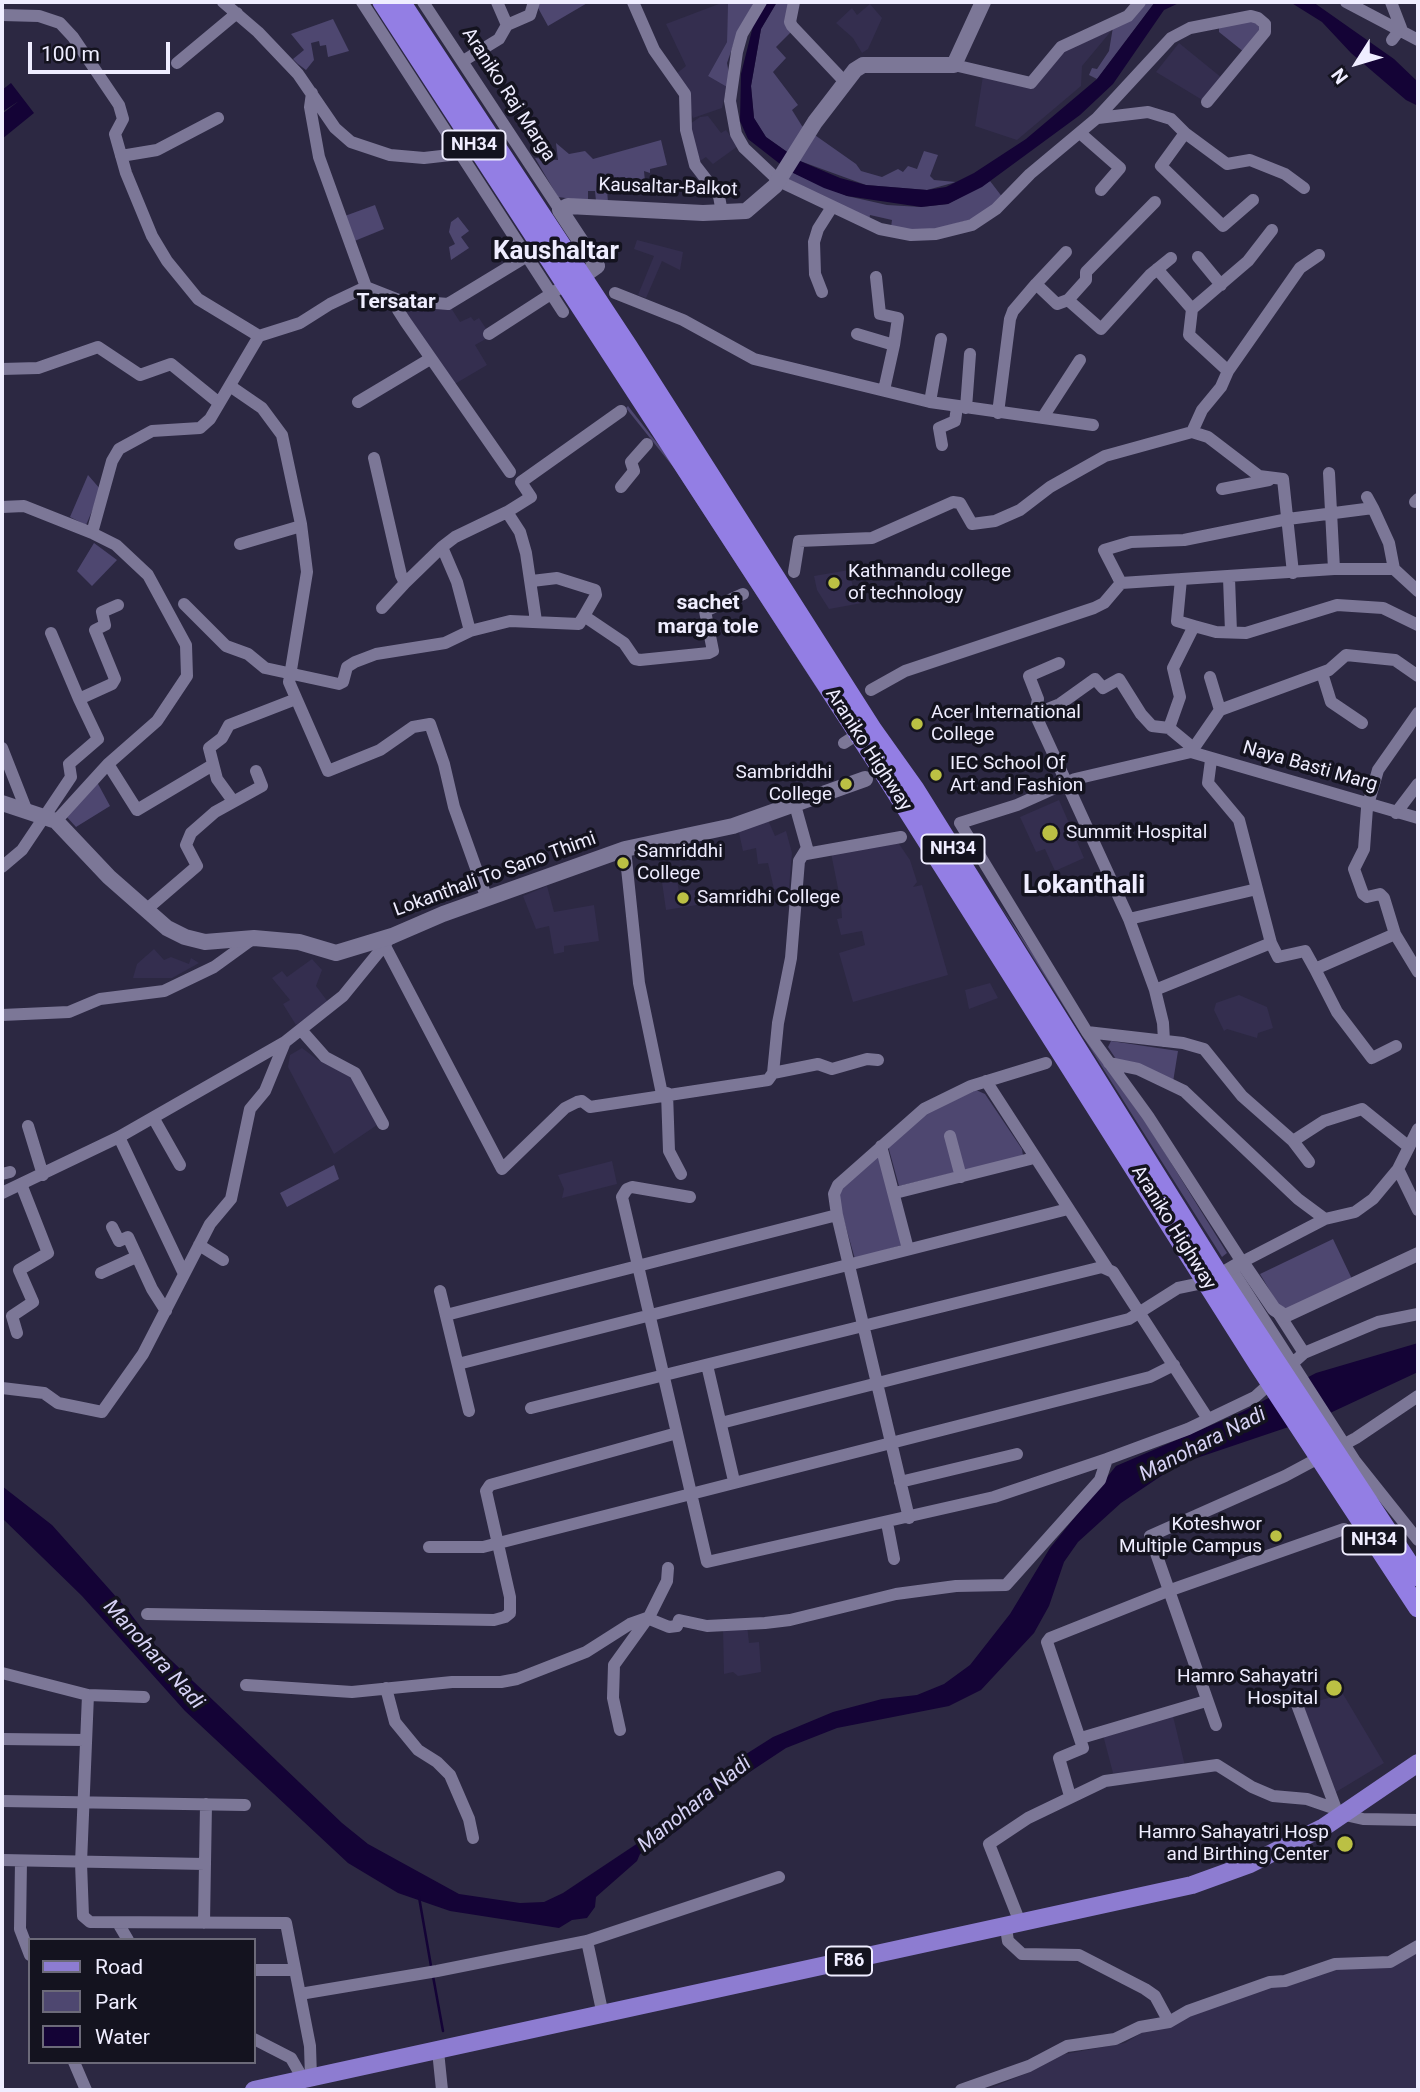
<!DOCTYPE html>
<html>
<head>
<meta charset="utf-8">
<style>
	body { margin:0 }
	#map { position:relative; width:1420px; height:2092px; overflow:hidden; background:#2c2842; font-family:Roboto,sans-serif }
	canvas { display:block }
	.frame { position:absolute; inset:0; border:4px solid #efedff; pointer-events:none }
	.legend { position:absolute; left:28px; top:1938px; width:228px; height:126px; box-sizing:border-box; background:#14131f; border:2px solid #6c6a79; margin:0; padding:9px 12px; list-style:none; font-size:21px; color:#efedff }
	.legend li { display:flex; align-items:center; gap:14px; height:35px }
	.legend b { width:35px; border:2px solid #6c6a79 }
	.north { position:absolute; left:1322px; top:28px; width:70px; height:70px; -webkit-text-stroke:5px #14131f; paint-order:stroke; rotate:233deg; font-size:19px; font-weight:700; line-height:28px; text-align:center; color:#efedff }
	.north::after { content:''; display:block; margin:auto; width:24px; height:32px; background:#efedff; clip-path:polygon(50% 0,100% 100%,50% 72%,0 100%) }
	.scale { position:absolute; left:28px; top:42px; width:142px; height:32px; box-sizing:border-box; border:4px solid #efedff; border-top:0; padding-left:9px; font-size:21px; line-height:24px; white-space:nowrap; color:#efedff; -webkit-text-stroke:5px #14131f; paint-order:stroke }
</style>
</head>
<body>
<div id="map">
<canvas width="1420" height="2092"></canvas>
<div class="frame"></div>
<ul class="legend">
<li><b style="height:9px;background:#8d7cd1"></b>Road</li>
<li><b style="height:19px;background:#4e4770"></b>Park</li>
<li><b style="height:19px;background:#140336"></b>Water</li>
</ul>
<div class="north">N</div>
<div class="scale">100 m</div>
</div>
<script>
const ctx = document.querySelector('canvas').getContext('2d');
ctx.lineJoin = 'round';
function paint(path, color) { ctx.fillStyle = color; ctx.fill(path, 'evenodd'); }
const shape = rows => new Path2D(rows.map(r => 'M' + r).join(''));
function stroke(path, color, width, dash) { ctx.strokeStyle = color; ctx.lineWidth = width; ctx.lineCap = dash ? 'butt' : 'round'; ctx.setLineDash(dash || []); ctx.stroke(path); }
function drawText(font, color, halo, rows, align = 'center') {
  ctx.font = font + ' Roboto,sans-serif'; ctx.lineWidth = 7; ctx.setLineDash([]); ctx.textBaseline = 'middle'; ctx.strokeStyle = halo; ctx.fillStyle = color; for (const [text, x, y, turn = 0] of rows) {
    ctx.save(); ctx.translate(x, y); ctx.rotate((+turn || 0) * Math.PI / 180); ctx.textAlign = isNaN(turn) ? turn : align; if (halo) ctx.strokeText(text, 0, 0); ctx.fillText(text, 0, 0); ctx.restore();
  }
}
paint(shape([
	[724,2,728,2,727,42,708,76,727,87,722,108,693,118,676,74,686,66,666,24],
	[870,4,882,18,868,49,862,53,853,38,836,23,852,8,857,15],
	[1112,30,1082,66,1081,86,1017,140,975,126,983,76,1024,86,1059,53],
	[1179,43,1222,78,1204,101,1156,72],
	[708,116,721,133,726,130,738,146,713,164,706,157,700,161,687,126,700,117],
	[637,240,683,252,680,270,662,261,646,298,638,295,654,256,634,249],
	[406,306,451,308,460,322,471,317,474,321,479,318,491,336,475,345,487,365,453,385,407,313],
	[849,570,854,592,865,594,862,603,829,609,817,590,814,576],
	[1059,800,1084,858,1055,871,1045,849,1036,852,1020,817],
	[768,820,775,836,786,831,792,853,789,888,774,889,768,863,758,864,756,848,743,851,738,828],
	[897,841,910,860,917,882,913,887,922,885,948,975,853,1002,839,953,865,945,862,931,841,935,837,919,842,918,841,903,831,853],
	[677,880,679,892,701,889,703,904,666,910,662,882],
	[547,886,554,912,594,905,599,941,564,946,564,952,554,954,549,926,536,929,523,896],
	[154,949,164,960,171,957,189,964,191,958,199,963,172,978,133,978,137,964],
	[312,959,322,970,316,986,328,1002,296,1025,283,1004,290,1000,272,978,282,971,287,977],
	[990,983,998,998,969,1009,965,990],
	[1239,995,1267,1007,1273,1028,1258,1033,1257,1038,1227,1029,1224,1031,1214,1010,1216,1003],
	[302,1048,318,1060,348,1070,380,1123,334,1154,288,1067,290,1055],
	[612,1161,617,1184,562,1198,564,1189,558,1175],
	[747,1625,749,1643,759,1642,761,1672,738,1676,733,1672,724,1674,723,1628],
	[1343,1694,1384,1763,1336,1792,1303,1705],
	[1172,1712,1185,1766,1153,1772,1113,1773,1102,1731],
	[1418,1951,1418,2090,986,2090,1030,2072,1060,2055,1125,2043,1148,2029,1269,1985]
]), '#342e4f');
paint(shape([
	[539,2,589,2,548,26,537,6],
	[728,2,754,2,737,34,727,63,730,79,727,87,708,76,727,42],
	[777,2,791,2,792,31,776,47,786,58,773,72,798,105,792,110,802,126,856,164,861,171,882,177,898,169,903,172,908,166,917,169,924,151,938,155,930,176,934,180,956,182,927,190,866,185,800,161,766,137,754,118,751,86,761,29],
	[1144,2,1155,2,1097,79,1089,75,1092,68,1097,69,1109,51,1113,27],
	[333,19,349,51,328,57,326,45,320,46,319,41,311,43,314,60,306,70,298,64,293,59,304,50,291,34],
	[1253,20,1261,29,1244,52,1219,32,1219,27],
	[661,140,667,165,650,169,650,173,644,171,645,182,625,187,625,177,617,177,615,189,607,190,608,202,596,201,595,191,588,191,588,201,558,197,535,158,558,160,556,143,569,154,585,151,593,159],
	[789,171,847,196,887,205,921,207,948,204,990,181,1003,198,976,218,928,231,891,227,892,220,870,215,869,221,785,177],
	[375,205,384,229,352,242,342,217],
	[458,217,469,231,461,237,469,248,451,260,449,247,455,244,449,232,451,222],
	[628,406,675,466,846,733,674,468,626,408],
	[88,475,101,490,86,525,70,517],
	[94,543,117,560,92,586,77,571],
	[97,782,110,806,76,827,65,815],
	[998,902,1142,1116,1227,1253,1222,1257],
	[1111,1041,1178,1051,1173,1082,1116,1059,1108,1047],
	[976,1090,985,1094,1022,1149,1023,1156,899,1186,888,1146,920,1116],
	[876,1158,881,1158,902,1245,855,1259,837,1196,840,1188],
	[334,1165,339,1179,287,1207,280,1193],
	[1333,1239,1352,1279,1289,1309,1279,1306,1260,1274]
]), '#4e4770');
paint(shape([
	[767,2,777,2,761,29,751,86,754,118,766,137,800,161,840,178,866,185,927,190,946,187,974,173,1026,139,1097,79,1155,2,1181,2,1164,10,1113,84,1080,115,982,187,948,204,921,207,847,196,824,188,789,171,748,139,740,121,741,74,753,26],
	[1290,2,1313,2,1394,59,1418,82,1418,106,1406,100,1351,53,1322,22],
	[11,83,34,113,2,139,2,114,19,101,2,112,2,90],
	[1418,1343,1418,1372,1330,1413,1179,1464,1121,1503,1078,1542,1064,1562,1049,1606,1034,1633,981,1690,949,1706,837,1728,786,1748,724,1789,678,1830,640,1854,637,1861,596,1897,595,1907,587,1918,572,1920,559,1928,450,1911,398,1893,348,1863,185,1711,82,1596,2,1518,2,1486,52,1525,127,1609,152,1642,342,1823,368,1844,459,1894,520,1903,544,1902,563,1893,635,1845,743,1756,773,1737,833,1712,882,1699,917,1695,944,1684,970,1665,1010,1614,1050,1548,1116,1466,1242,1412,1316,1373]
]), '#140336');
stroke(shape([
	[419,1897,431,1966],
	[433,1976,443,2031]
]), '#140336', 2.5);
stroke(shape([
	[223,2,258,32,298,74,335,128,351,142,390,155,424,158,459,154],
	[362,2,563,312],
	[423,2,560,210],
	[497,2,507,25],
	[633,2,654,50,685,94,686,130,695,165,719,196,722,213],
	[761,2,742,34,737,52,730,101,736,134,744,148,779,181,880,229,911,235,936,234,972,225,996,209,1030,174,1097,118,1171,38,1190,28,1251,16,1258,18,1265,24,1265,32,1207,102],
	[794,2,790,22,792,26,844,81],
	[1346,2,1418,40],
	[1391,2,1401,28],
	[2,15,39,16,60,23,73,37,119,105,123,119,115,134,126,173,152,236,167,261,198,299,259,336],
	[1392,40,1401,28],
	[463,61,499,39,507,25,530,15,534,2],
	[177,63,237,13],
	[954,65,1031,83,1061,47,1128,16,1140,2],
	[312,93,310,107,319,157,366,287],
	[1098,118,1148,112,1171,119,1185,133,1161,166,1223,226,1253,200],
	[1080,133,1120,168,1101,190],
	[1185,133,1227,164,1250,160,1285,174,1304,188],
	[121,156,157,150,218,118],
	[1198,257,1221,285],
	[1157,269,1192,309],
	[876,277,880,314,898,318,894,345],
	[1036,284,1066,252],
	[366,287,399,300,448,304,527,256],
	[822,292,815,274,814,242,818,229,832,207],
	[615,293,683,320,754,359,930,402,1093,425],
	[399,300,398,310,405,321,510,472],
	[1068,300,1086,280,1086,272,1155,202],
	[489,334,557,290],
	[857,334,894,345,884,390],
	[2,369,38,368,98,347,140,375,171,364,219,403],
	[1228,371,1300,268,1319,255],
	[230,386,262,408,282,435,301,524,307,572,289,682,328,771,380,750,413,727,430,724,444,764,454,807,487,899],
	[358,402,430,359],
	[930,402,941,339],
	[966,408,970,354],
	[621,411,521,482,531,497,507,512,455,537,442,547,457,582,470,631,510,621,579,624,584,616,624,643,635,659,640,660,709,653,713,651,705,611,743,594],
	[998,413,1010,319,1013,311,1036,284,1057,304,1068,300,1101,329,1150,275,1171,258],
	[1043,417,1080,360],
	[1192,432,1202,410,1221,387,1228,371,1189,335,1192,309,1248,261,1272,230],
	[942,445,939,428,955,421,957,407],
	[374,458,401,575,405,583,442,547],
	[1329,473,1334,569],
	[621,487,634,471,631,462,647,444],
	[1222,489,1269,480],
	[1415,502,1418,499],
	[2,507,24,506,92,533,112,461,119,449,152,431,200,428,210,419,259,336,300,323,330,304,366,287],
	[1373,508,1389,543,1394,569],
	[507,512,520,532,526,553,536,621],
	[240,544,301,526],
	[794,572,799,541,872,538,953,502,960,503,972,524,995,521,1020,510,1050,487,1105,456,1192,432,1208,437,1259,476,1283,479,1293,573],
	[1229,578,1231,632],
	[1181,579,1177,621,1194,626],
	[532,581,557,578,595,590,596,595,584,616],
	[1121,583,1104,550,1131,542,1184,540,1288,519,1373,508,1367,497],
	[184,604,226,646,248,654,265,668,339,684,343,682,347,667,355,662,376,654,445,643,470,631],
	[382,608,405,583],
	[51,633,79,699],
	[1059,663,1029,676,1038,699,1035,714,1129,919,1257,889],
	[1322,673,1331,702,1362,723],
	[1418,676,1395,660,1346,655,1329,670,1220,710,1191,752,1075,779,1017,805,960,823,1087,1032,1148,1116,1242,1262,1325,1219,1355,1212,1373,1199,1398,1169,1418,1129],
	[1210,677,1220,710],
	[871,690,905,671,1094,608,1104,603,1121,583,1334,569,1394,569,1418,591],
	[1035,714,1060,704,1095,679,1103,688,1119,679,1141,714,1152,726,1169,728,1192,747],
	[1169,728,1180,697,1173,668,1194,626,1216,632,1246,633,1337,605,1383,608,1418,625],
	[844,743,858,734],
	[2,748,26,809],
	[1191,752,1418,818],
	[1211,760,1208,783,1239,820,1271,943],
	[108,764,137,810,211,766],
	[233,801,217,779,209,748,222,738,229,725,296,699],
	[1396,813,1418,784],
	[56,821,108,764,157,721,187,676,186,645,148,575,116,545,92,533],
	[625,849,639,983,662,1094],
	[806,854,901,837],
	[2,867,22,850,71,777,69,764,98,739,79,699,112,684,115,679,95,630,105,625,102,612,118,605],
	[147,909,197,866,186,845,191,833,215,812,262,786,256,771],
	[1129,919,1155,990,1163,1023,1164,1041],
	[1395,934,1384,898,1380,894,1367,897,1363,894,1354,869,1364,849,1367,808,1378,770,1418,713],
	[385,946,502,1169,565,1108,577,1102,582,1101,590,1107,768,1080,773,1073,818,1064,832,1069,867,1059,878,1060],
	[1155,990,1271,943,1278,957,1305,951,1315,969],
	[2,1015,69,1012,100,999,164,991,214,967,254,938],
	[302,1031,325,1057,355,1073,383,1124],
	[1087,1032,1183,1043,1204,1049,1242,1096,1293,1141,1324,1121,1362,1109,1409,1147],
	[1396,1046,1372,1058,1337,1012,1315,969,1395,934,1418,972],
	[1109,1063,1138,1069,1184,1091,1298,1199,1325,1219],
	[773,1073,778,1023,791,958,799,861,807,848,795,805],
	[986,1081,1107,1268],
	[667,1093,669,1151,681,1174],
	[154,1119,180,1165],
	[28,1126,43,1175],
	[950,1136,961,1177],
	[119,1137,184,1274],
	[1293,1141,1309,1162],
	[881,1146,908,1249],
	[1398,1169,1418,1210],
	[2,1174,10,1172],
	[2,1193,119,1137,285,1042,343,996,387,942],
	[895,1193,1034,1158],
	[690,1197,632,1187,627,1189,622,1197,707,1562,994,1497,1107,1459],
	[837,1215,834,1194,838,1185,924,1109,971,1086,1046,1063],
	[112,1227,119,1241,128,1237,152,1289,166,1311],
	[199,1245,223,1260],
	[1231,1268,1355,1461,1418,1540],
	[101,1273,136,1257],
	[440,1291,469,1411],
	[1279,1314,1304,1353],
	[446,1315,837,1215,909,1518],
	[17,1333,12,1316,33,1302,19,1270,48,1253,21,1184],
	[458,1364,1068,1209],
	[707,1365,734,1481],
	[2,1388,44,1393,58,1403,102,1412,143,1354,210,1224,231,1199,250,1109,265,1091,285,1042],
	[531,1408,1102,1267,1113,1272,1208,1419],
	[721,1423,1129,1319,1178,1288,1207,1282],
	[900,1482,1017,1454],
	[887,1523,894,1559],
	[429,1547,483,1547,1150,1377,1174,1365],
	[147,1614,494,1620,505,1617,510,1613,510,1597,486,1491,490,1485,677,1433],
	[2,1673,88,1695,144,1697],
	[246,1685,352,1692,452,1682,501,1682,517,1679,586,1652,630,1624,647,1618,669,1627,677,1626,679,1620,707,1626,765,1623,790,1620,896,1594,956,1586,1006,1585,1100,1480,1107,1459,1188,1429,1255,1397,1304,1353,1378,1322,1418,1314],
	[386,1688,395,1722,418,1750,437,1762,450,1775,469,1819,473,1838],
	[88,1695,81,1863,83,1916,90,1922,286,1923,310,2046,311,2078],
	[1296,1702,1336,1809,1345,1815,1363,1819,1418,1820],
	[1216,1725,1150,1536,1285,1476,1356,1438,1418,1396],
	[620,1730,613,1698,614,1665,650,1615,667,1581,668,1568],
	[1081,1738,1206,1701],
	[2,1739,85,1740],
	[1070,1796,1059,1758,1083,1748,1047,1642,1050,1638,1168,1591,1344,1529],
	[2,1801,245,1805],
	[2,1860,205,1864],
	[21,1861,20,1929,30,1955],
	[118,1923,128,1940],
	[204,1923,206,1804],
	[1021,1925,989,1844,1028,1818,1105,1781,1217,1765,1252,1787,1273,1796,1307,1799,1336,1809],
	[1006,1928,1008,1941,1022,1954,1079,1955,1145,1989,1155,1996,1169,2022],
	[587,1941,603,2015],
	[254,1970,295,1970],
	[300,1994,437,1971,587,1941,779,1877],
	[254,2039,291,2058,303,2079],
	[438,2051,442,2090],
	[74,2062,86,2090],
	[961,2090,1029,2066,1067,2046,1115,2039,1140,2027,1169,2022,1188,2011,1270,1982,1285,1981,1335,1964,1390,1962,1418,1946]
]), '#7c7797', 12);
stroke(shape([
	[1213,1279,1242,1262,1274,1309,1285,1316,1418,1254]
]), '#7c7797', 14);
stroke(shape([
	[573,283,597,266,560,210,568,206,703,213,746,211,775,186,815,122,855,70,863,65,954,65,983,2],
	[2,803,56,821,109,877,167,928,185,937,205,942,254,938,299,942,336,953,392,936,443,914,625,849,733,826,865,779]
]), '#7c7797', 16);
stroke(shape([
	[254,2090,1192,1885,1250,1864,1324,1827,1418,1763]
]), '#8d7cd1', 18);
stroke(shape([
	[382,2,885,775,1259,1366,1418,1608],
	[401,2,628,346,873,730,915,789,1219,1275,1418,1577]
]), '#937ee4', 19);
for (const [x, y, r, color] of [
	[834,583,7,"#bbc044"],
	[917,724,7,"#bbc044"],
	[936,775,7,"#bbc044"],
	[846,784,7,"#bbc044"],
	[1050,833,9,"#bbc044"],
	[623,863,7,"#bbc044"],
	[683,898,7,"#bbc044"],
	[1276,1536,7,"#bbc044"],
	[1334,1688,9,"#bbc044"],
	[1345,1844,9,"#bbc044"]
]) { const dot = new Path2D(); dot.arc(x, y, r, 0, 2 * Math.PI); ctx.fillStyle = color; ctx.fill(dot); stroke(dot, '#14131f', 2.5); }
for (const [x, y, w] of [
	[474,145,63],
	[953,849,63],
	[1374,1540,63],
	[849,1961,46]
]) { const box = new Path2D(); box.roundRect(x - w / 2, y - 14.5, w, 29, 5); ctx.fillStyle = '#14131f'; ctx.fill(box); stroke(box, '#efedff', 2); }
drawText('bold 18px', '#efedff', null, [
	["NH34",474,145],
	["NH34",953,849],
	["NH34",1374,1540],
	["F86",849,1961]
]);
drawText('19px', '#efedff', '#14131f', [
	["Araniko Raj Marga",508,95,57],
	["Kausaltar-Balkot",668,188,2],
	["Araniko Highway",868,750,57],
	["Naya Basti Marg",1310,767,16],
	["Lokanthali To Sano Thimi",495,875,-20],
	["Araniko Highway",1173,1228,58]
]);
drawText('19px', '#efedff', '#14131f', [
	["Kathmandu college",848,572],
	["of technology",848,594],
	["Acer International",931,713],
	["College",931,735],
	["IEC School Of",950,764],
	["Art and Fashion",950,786],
	["Sambriddhi",832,773,"right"],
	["College",832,795,"right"],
	["Summit Hospital",1066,833],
	["Samriddhi",637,852],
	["College",637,874],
	["Samridhi College",697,898],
	["Koteshwor",1262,1525,"right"],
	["Multiple Campus",1262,1547,"right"],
	["Hamro Sahayatri",1318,1677,"right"],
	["Hospital",1318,1699,"right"],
	["Hamro Sahayatri Hosp",1329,1833,"right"],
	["and Birthing Center",1329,1855,"right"]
], 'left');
drawText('bold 21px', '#efedff', '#14131f', [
	["Tersatar",396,303],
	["sachet",708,604],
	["marga tole",708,628]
]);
drawText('italic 21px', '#d6d2f5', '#14131f', [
	["Manohara Nadi",1203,1445,-27],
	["Manohara Nadi",153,1655,48],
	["Manohara Nadi",695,1805,-39]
]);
drawText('bold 26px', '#efedff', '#14131f', [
	["Kaushaltar",556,252],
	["Lokanthali",1084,886]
]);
</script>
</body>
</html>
